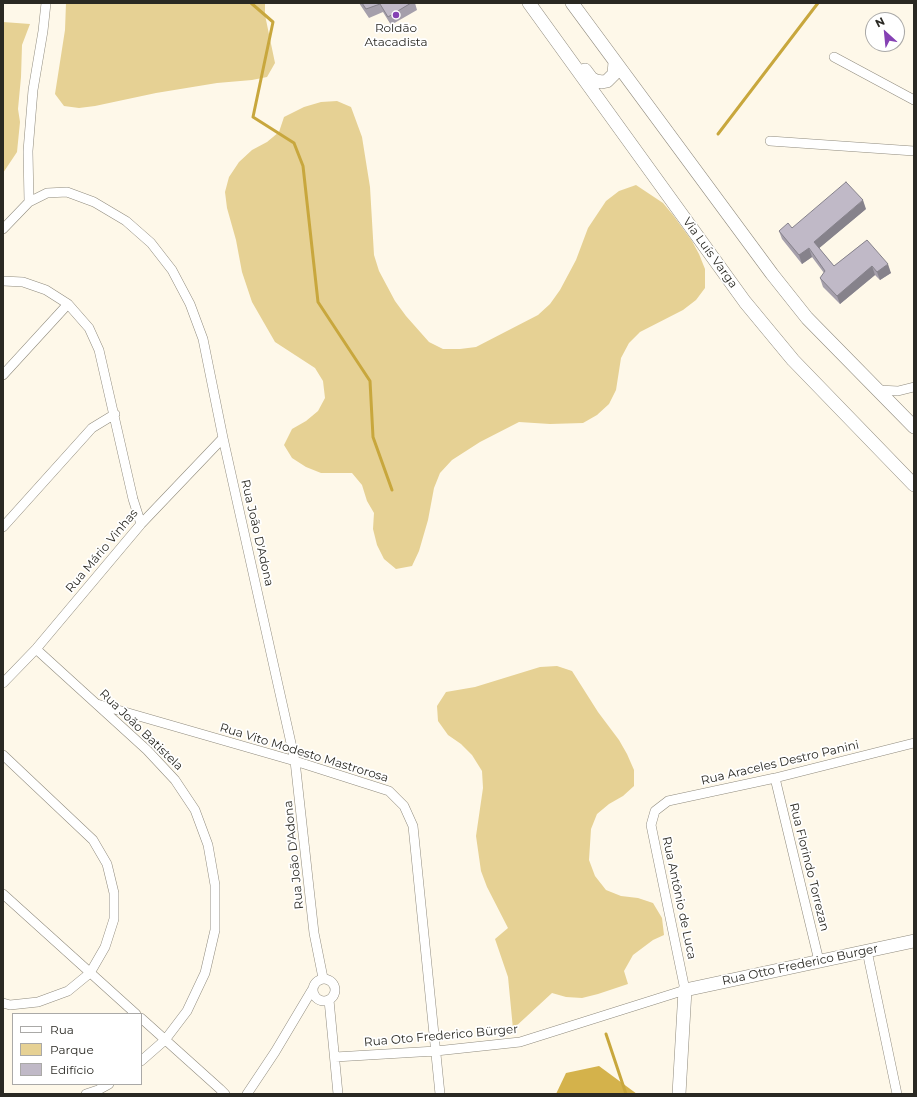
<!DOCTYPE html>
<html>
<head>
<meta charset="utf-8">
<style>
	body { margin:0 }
	#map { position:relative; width:917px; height:1097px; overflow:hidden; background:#fef8e9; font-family:Montserrat,sans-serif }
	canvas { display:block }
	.frame { position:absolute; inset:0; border:4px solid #2a2923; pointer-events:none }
	.legend { position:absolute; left:12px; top:1013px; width:130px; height:72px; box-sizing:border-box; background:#fff; border:1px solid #aaa9a7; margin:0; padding:5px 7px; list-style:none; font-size:12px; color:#2a2923 }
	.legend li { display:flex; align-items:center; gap:8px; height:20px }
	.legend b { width:20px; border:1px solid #aaa9a7 }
	.north { position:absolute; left:865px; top:12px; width:40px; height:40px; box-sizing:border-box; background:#fff; border:1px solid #aaa9a7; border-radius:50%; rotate:333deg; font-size:11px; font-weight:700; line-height:16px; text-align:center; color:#2a2923 }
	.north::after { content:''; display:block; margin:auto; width:14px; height:18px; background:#8541b4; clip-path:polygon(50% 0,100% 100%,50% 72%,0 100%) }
</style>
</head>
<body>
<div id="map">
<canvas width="917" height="1097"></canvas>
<div class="frame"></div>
<ul class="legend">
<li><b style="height:5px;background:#fff"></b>Rua</li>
<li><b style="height:11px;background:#e6d194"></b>Parque</li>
<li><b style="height:11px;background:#c0b9c7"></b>Edifício</li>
</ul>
<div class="north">N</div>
</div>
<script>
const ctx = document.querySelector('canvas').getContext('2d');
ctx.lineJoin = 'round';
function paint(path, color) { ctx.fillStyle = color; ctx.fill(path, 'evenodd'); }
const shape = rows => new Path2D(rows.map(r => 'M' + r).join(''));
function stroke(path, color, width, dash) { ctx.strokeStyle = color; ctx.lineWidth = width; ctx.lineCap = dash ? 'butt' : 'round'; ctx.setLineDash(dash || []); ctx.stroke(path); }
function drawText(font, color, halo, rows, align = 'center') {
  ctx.font = font + ' Montserrat,sans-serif'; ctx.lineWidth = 3.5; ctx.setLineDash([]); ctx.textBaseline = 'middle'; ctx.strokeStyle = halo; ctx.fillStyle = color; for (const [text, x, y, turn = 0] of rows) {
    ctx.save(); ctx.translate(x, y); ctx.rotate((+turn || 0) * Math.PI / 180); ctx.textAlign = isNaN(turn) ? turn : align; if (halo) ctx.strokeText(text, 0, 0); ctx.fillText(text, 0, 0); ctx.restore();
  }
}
paint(shape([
	[66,3,265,3,265,15,275,63,267,77,252,80,217,83,156,93,95,106,79,108,64,106,55,94,65,30],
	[3,22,30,24,22,45,21,77,18,109,20,122,17,152,3,173],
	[337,101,351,107,362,137,370,187,374,255,379,271,395,301,406,316,429,342,443,349,460,349,476,347,538,315,550,304,560,290,576,260,588,228,606,201,619,191,636,185,663,203,673,215,692,241,699,254,705,269,705,288,696,300,683,310,640,332,629,343,621,358,616,390,609,404,597,415,583,423,550,424,519,422,480,442,452,460,440,473,434,488,428,520,419,551,412,566,396,569,384,559,377,545,373,529,374,513,367,501,362,485,352,473,321,473,306,467,292,458,284,445,292,429,306,421,318,411,325,398,323,381,315,368,275,342,252,302,242,272,236,240,227,208,225,192,229,177,239,162,252,150,267,142,279,132,284,117,304,107,321,102],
	[557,666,572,671,598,712,619,740,627,754,634,770,634,786,623,796,609,804,597,814,591,829,589,860,595,876,606,890,621,896,638,898,653,903,662,918,664,935,653,940,633,955,624,971,628,984,598,994,582,998,566,997,552,993,513,1029,508,977,495,939,508,928,487,887,481,871,476,836,483,788,482,771,472,755,461,744,448,735,438,721,437,706,446,692,475,687,540,667]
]), '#e6d194');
paint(shape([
	[599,1066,637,1094,556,1094,566,1073]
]), '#d4b24b');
stroke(shape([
	[251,3,273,22,253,117,294,143,303,166,318,302,370,381,373,437,392,490],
	[718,134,818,3],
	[606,1034,626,1094]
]), '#c8a73d', 3);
const street = shape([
	[834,57,914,100],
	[770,141,914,151],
	[29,202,28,151,33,90,43,31,46,3],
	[3,229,29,202,47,193,67,192,94,202,126,221,151,243,172,270,190,304,203,339,223,438,295,761,314,933,323,978],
	[3,281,23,282,46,290,68,304,89,328,99,350,133,499,141,524],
	[3,375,68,304],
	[879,390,898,391,914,387],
	[3,527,92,428,115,414],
	[36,649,147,750,175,780,195,810,208,845,215,885,215,930,205,973,187,1011,165,1040,141,1061],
	[3,683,36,649,141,524,223,438],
	[97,704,295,761,389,791,404,806,413,826,440,1094],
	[3,755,93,840,107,864,114,893,114,919,105,947,90,973,68,991,38,1002,10,1005,3,1003],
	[775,778,819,961],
	[3,894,136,1014],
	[867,951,897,1094],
	'313 990a11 11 0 1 1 22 0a11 11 0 1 1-22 0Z',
	[329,1000,338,1094],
	[141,1018,220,1089,225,1094],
	[335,1057,436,1051,520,1042,685,990,651,825,655,811,668,801,775,778,914,743],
	[86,1094,98,1090,109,1084],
	[247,1094,275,1052,312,990]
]);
const secondary = shape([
	[529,3,745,302,793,360,914,485],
	[572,3,772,274,807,318,914,427],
	[585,70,591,78,596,81,602,82,607,81,614,74,615,62],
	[679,1094,685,990,914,941]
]);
stroke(street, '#908b7e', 10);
stroke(secondary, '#908b7e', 14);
stroke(street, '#fff', 9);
stroke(secondary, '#fff', 13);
paint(shape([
	[359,3,415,3,417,10,391,25,383,12,369,18],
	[866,209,819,248,834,266,867,240,891,273,880,280,875,275,840,304,823,287,820,278,824,273,812,257,802,264,782,239,779,231]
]), '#a59fab');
paint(shape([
	[863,200,866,209,817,250,814,242],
	[809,248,812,257,802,264,799,255],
	[888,264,891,273,880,280,877,272],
	[872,266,875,275,840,304,837,296]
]), '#86828b');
const building = shape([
	[362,3,411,3,388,17,380,4,366,9,362,3],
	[846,182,863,200,814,242,834,266,867,240,888,264,877,272,872,266,837,296,820,278,825,271,809,248,799,255,779,231,788,223,792,228,846,182]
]);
paint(building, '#c0b9c7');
stroke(building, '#86828b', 1);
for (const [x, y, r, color] of [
	[396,15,4,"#8541b4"]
]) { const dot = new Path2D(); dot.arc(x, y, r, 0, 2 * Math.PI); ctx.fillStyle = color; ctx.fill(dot); stroke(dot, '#fff', 1.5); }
drawText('12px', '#2a2923', '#fff', [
	["Roldão",396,28],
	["Atacadista",396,42]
]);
drawText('12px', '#2a2923', '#fff', [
	["Via Luís Varga",710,253,54],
	["Rua João D'Adona",257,533,77],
	["Rua Mário Vinhas",102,551,-50],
	["Rua João Batistela",141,730,44],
	["Rua Vito Modesto Mastrorosa",304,753,17],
	["Rua Araceles Destro Panini",780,763,-13],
	["Rua João D'Adona",294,855,-96],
	["Rua Florindo Torrezan",809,867,76],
	["Rua Antônio de Luca",679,898,78],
	["Rua Otto Frederico Burger",800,965,-12],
	["Rua Oto Frederico Bürger",441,1036,-5]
]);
</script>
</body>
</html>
